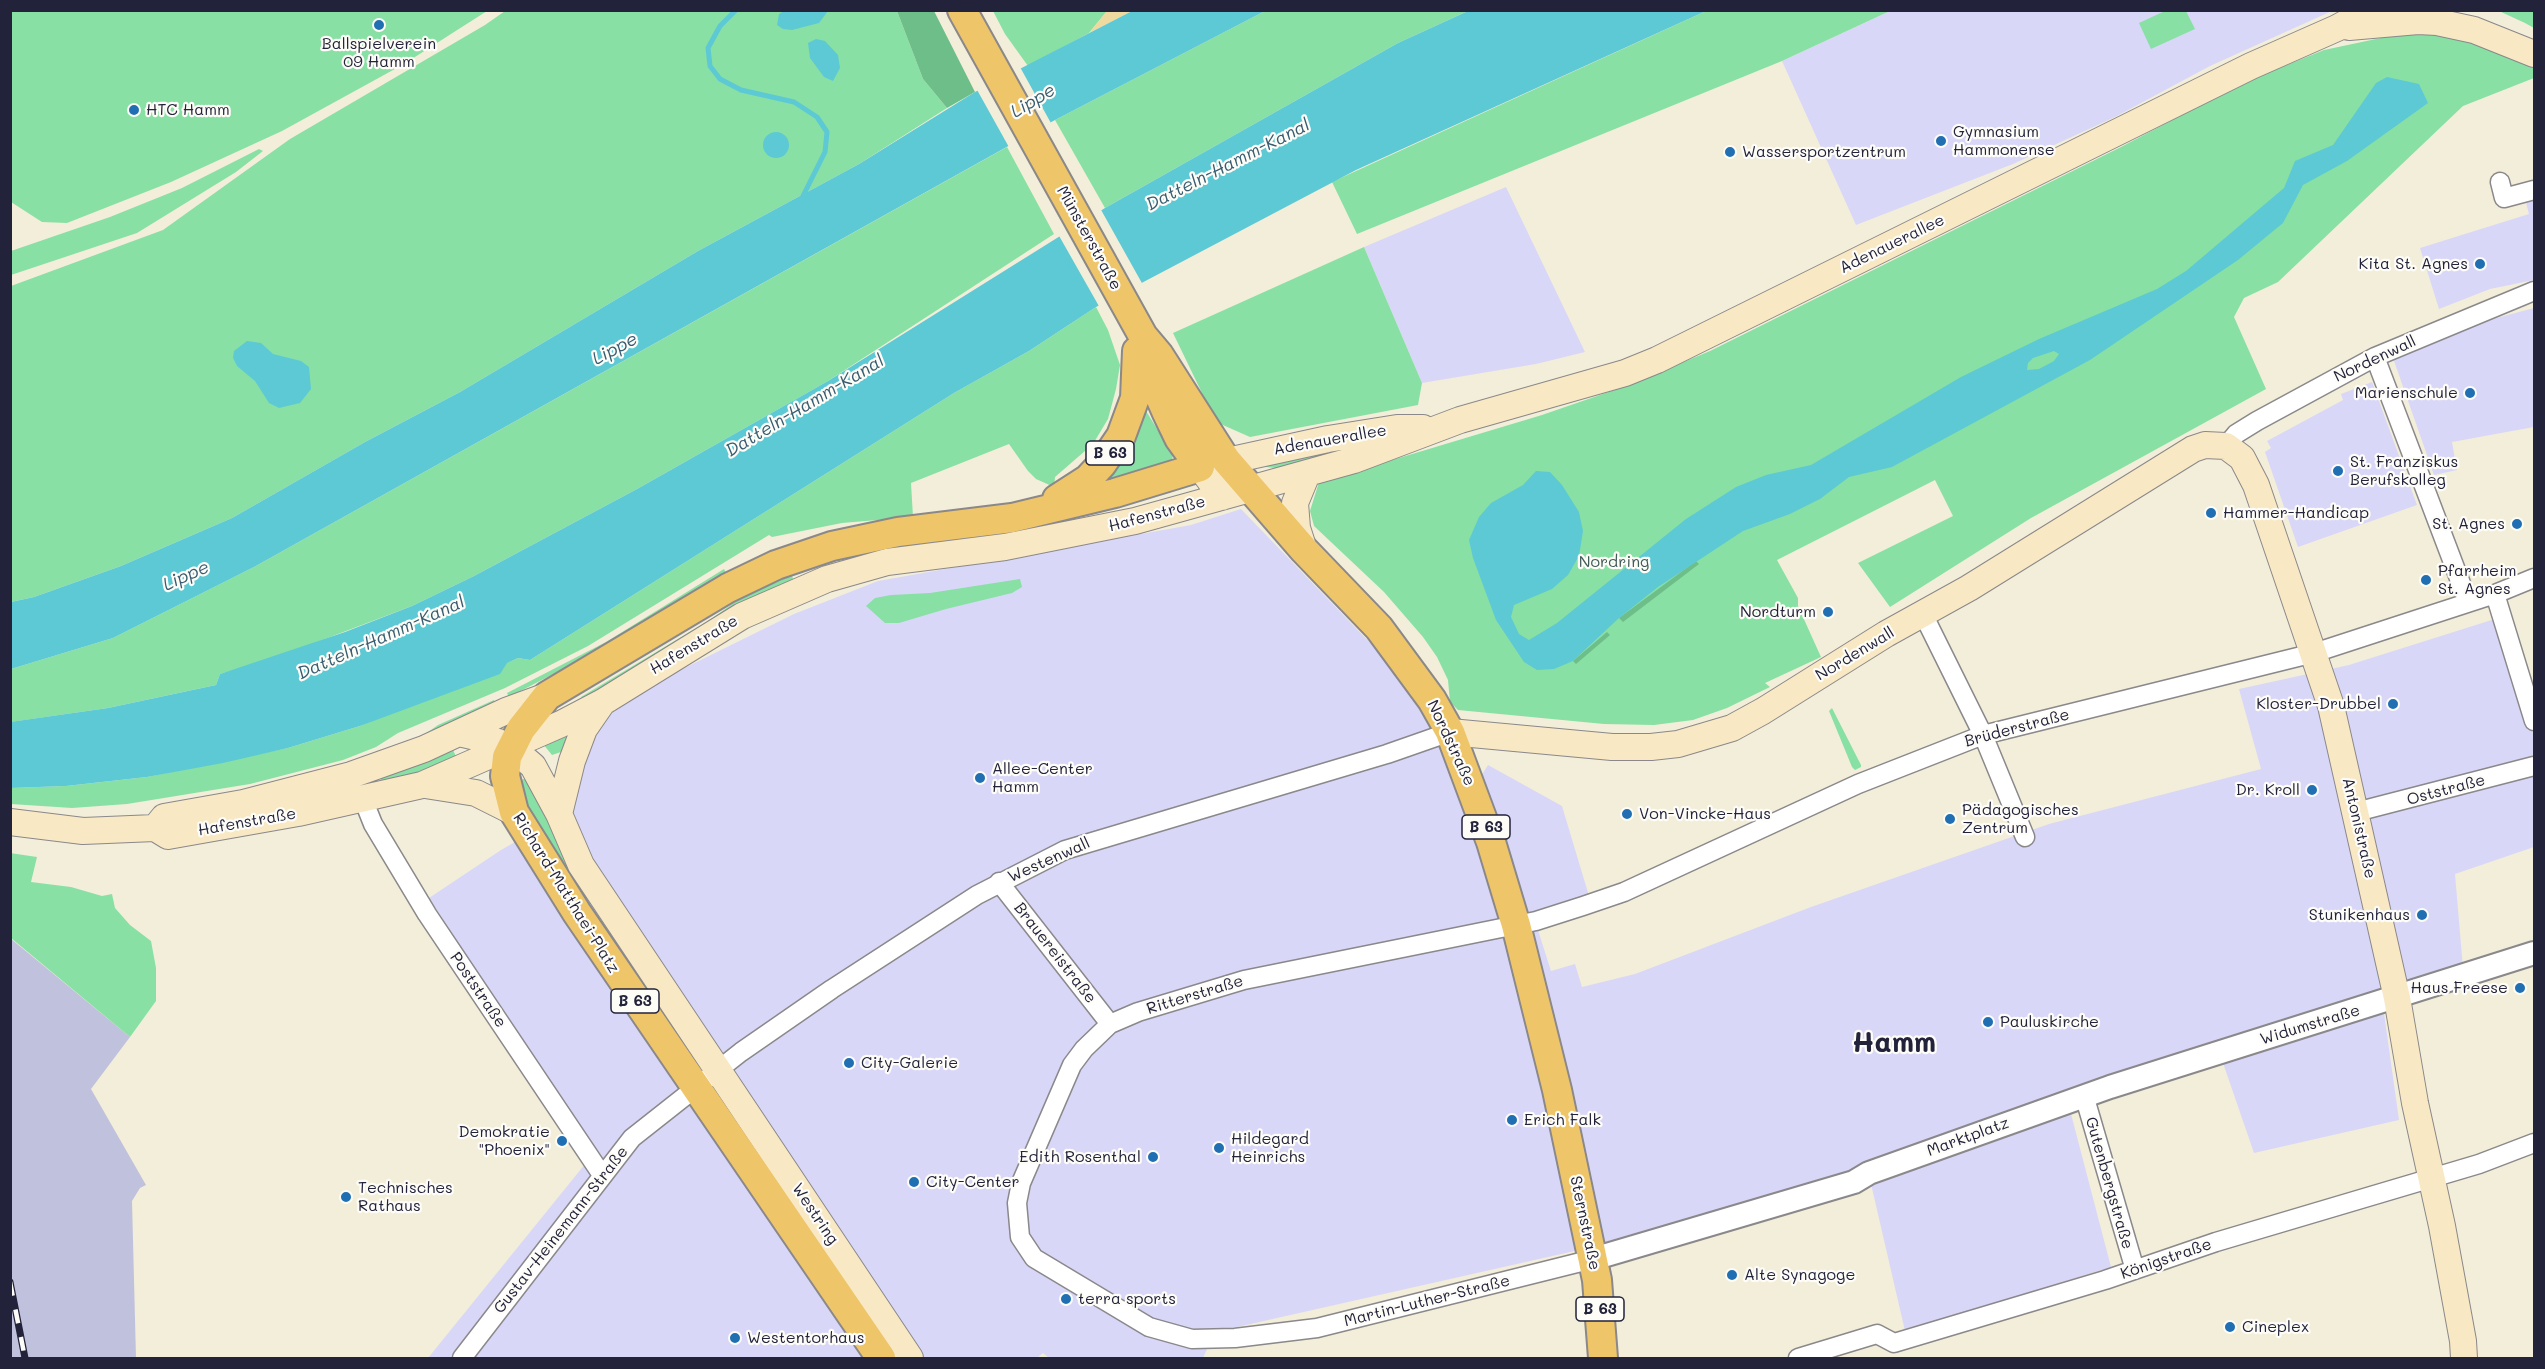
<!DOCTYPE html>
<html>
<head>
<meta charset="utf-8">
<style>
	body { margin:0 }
	#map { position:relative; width:2545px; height:1369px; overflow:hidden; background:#f3eed9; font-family:Mali,sans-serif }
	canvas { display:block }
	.frame { position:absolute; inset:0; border:12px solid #22223b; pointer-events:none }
</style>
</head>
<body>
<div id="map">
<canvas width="2545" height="1369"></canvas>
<div class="frame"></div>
</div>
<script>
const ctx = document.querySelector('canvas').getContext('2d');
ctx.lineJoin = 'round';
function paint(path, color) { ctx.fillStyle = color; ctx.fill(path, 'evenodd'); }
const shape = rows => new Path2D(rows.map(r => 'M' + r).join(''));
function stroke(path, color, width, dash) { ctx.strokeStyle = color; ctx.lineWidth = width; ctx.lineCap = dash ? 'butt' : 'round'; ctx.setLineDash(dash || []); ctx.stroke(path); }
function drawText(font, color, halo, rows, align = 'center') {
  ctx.font = font + ' Mali,sans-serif'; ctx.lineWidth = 4.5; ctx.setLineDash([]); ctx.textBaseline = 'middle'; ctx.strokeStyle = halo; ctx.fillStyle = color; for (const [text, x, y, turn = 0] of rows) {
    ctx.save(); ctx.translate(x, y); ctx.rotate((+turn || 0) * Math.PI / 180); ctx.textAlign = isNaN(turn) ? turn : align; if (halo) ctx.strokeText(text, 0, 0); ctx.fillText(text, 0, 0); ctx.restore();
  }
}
paint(shape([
	[1890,11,2332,11,2210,66,2115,117,2013,164,1856,225,1782,61],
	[1506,187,1585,352,1536,364,1422,383,1364,247],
	[2534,198,2534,280,2490,289,2439,309,2420,248,2529,214,2525,199],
	[2534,308,2534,427,2452,442,2457,470,2434,475,2393,358,2470,325],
	[2372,382,2417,505,2298,547,2265,452,2271,448,2267,441,2343,400,2341,394],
	[1241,509,1404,678,1426,710,1495,878,1579,1250,1215,1332,1203,1358,1049,1358,1043,1353,1037,1358,428,1358,594,1153,429,898,501,850,574,808,586,754,603,720,650,685,794,614,878,581,1191,525],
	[2498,618,2534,737,2534,847,2455,874,2463,968,2381,992,2399,1120,2254,1153,2223,1063,2070,1110,2111,1267,1905,1331,1868,1171,1603,1245,1527,931,1537,927,1551,971,1575,964,1582,987,1635,974,1811,907,2049,824,2261,769,2239,689,2349,665],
	[1488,765,1562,806,1589,896,1523,917,1479,779]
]), '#d9d7f8');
paint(shape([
	[10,938,130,1037,91,1089,146,1185,140,1188,132,1201,136,1358,11,1358]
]), '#c0c2dd');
paint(shape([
	[11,10,487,10,487,11,404,64,282,131,171,182,67,223,42,222,11,202],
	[2167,10,2186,11,2195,29,2151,49,2139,23],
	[505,11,897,11,923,79,947,108,859,164,698,251,460,392,365,442,232,518,121,566,34,597,11,602,11,286,163,230,290,139,485,25],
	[993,11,1107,11,1089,33,1028,66,1005,34],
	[1265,11,1468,11,1398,43,1105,208,1055,120],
	[1706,11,1890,11,1782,61,1357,234,1332,182],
	[2499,11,2534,11,2534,28,2525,23],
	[2409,32,2441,33,2534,60,2534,78,2463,106,2278,282,2244,298,2234,317,2266,389,2031,518,1890,607,1858,563,1953,516,1935,480,1777,560,1798,598,1798,606,1821,657,1765,683,1770,687,1727,708,1693,720,1654,725,1604,724,1458,710,1450,702,1448,680,1437,657,1423,637,1384,592,1314,526,1310,511,1319,482,1542,415,1626,386,1710,351,2121,147,2245,82,2324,50],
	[1007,147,1054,234,828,381,637,489,474,576,412,606,272,659,220,674,216,685,108,708,11,722,11,669,113,638,254,567],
	[259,149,263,151,236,172,137,233,11,275,11,251,110,217,182,188],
	[1364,247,1422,383,1418,405,1250,437,1216,422,1173,333],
	[1096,307,1108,330,1120,365,1116,389,1108,419,1093,444,1055,477,1054,487,1036,479,1028,471,1009,444,911,483,913,517,842,523,772,537,769,535,588,646,505,688,398,733,376,747,343,760,250,784,127,804,72,808,11,804,11,788,66,786,147,777,288,748,360,726,518,658,530,660,954,393,1029,351],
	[1143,406,1173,455,1171,465,1089,490],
	[1397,436,1276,468,1255,466],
	[724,569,726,573,588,656,509,697,507,693,606,642],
	[790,571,794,581,584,700,581,697,708,621,748,593],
	[1020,579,1022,587,1012,593,946,609,899,623,885,623,866,606,875,598,891,595,930,593],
	[494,700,497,708,418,739,438,725],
	[1832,708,1861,765,1861,767,1855,770,1852,767,1829,711],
	[569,732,564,751,552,755,543,744],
	[451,745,457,759,385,783,380,779,383,775],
	[532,777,565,861,601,916,569,877,533,820,516,781],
	[10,853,37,857,31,882,71,887,102,896,112,894,115,908,130,925,151,941,156,968,156,1001,130,1037,11,938]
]), '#88e0a4');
paint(shape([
	[897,11,934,11,975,92,947,108,923,79],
	[1696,561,1699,564,1623,622,1619,618],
	[1607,632,1610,635,1576,664,1573,661]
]), '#6ebe8a');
paint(shape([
	[1107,11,1132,11,1089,33]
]), '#eeda9e');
paint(shape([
	[784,11,784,10,828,11,819,23,792,30,783,29,777,25,779,14],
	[1132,11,1265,11,1055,120,254,567,113,638,11,669,11,602,34,597,121,566,232,518,365,442,460,392,698,251,859,164,975,92],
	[1468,11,1706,11,1356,170,1096,307,1029,351,954,393,530,660,518,658,507,663,500,674,360,726,288,748,223,763,147,777,66,786,11,788,10,722,108,708,216,685,220,674,345,632,412,606,474,576,637,489,828,381,1105,208,1398,43],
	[816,39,825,41,838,55,840,68,833,81,824,77,810,58,808,43],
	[2387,77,2419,84,2428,103,2347,161,2303,185,2283,223,2238,260,2090,360,1892,467,1849,477,1820,499,1790,514,1743,531,1658,587,1619,618,1573,661,1554,669,1537,670,1524,662,1496,620,1473,558,1469,540,1479,517,1491,503,1523,485,1536,471,1550,472,1562,485,1579,512,1583,531,1579,556,1568,575,1552,589,1514,605,1511,617,1519,634,1529,640,1557,623,1686,519,1736,487,1766,475,1811,465,1961,377,2039,339,2157,289,2186,271,2284,188,2295,161,2333,145,2376,83],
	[2054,351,2059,354,2054,361,2039,369,2027,370,2028,363,2033,358],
	'763 145a13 13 0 1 1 26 0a13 13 0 1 1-26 0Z',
	[247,341,261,343,273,354,301,361,309,367,311,389,300,403,279,408,269,403,255,381,237,366,233,358,234,351]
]), '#5dc9d5');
paint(shape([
	[1020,67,1052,125,1010,149,976,88],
	[1100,208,1143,285,1100,308,1058,234]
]), '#f3eed9');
stroke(shape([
	[736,10,720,26,708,48,710,66,720,79,741,90,794,102,817,117,827,132,825,152,801,200]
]), '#5dc9d5', 5);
const minor = shape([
	[2500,182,2504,198,2534,190],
	[2375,357,2468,602],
	[2226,446,2236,434,2257,421,2375,357,2534,291],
	[2495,594,2534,721],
	[1923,614,1983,735,2025,837],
	[363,799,373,824,427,914,602,1175],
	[2356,812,2534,766],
	[999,882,1110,1024],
	[2084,1095,2135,1270],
	[1593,1259,1317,1328,1235,1338,1192,1339,1149,1327,1034,1258,1020,1237,1017,1203,1021,1183,1072,1065,1084,1049,1110,1024,1138,1012,1244,980,1536,921,1583,906,1624,892,1858,784,1983,735,2314,653,2495,594,2534,578],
	[462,1358,632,1138,741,1052,832,989,977,895,1065,850,1387,754,1450,732],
	[1798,1358,1877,1334,1894,1343,2105,1280,2216,1242,2479,1164,2534,1143]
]);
const tertiary = shape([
	[1593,1259,1854,1182,1869,1173,2110,1087,2534,953]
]);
const secondary = shape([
	[2349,27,2418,21,2437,22,2474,30,2534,54],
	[1222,497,1200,467,1328,439,1397,428,1423,428],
	[1304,550,1297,528,1295,503,1307,474],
	[1450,732,1612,747,1651,747,1678,744,1732,728,1763,711,1886,634,1969,588,2193,449,2205,445,2226,446,2242,458,2256,485,2331,706,2397,998,2415,1103,2442,1226,2463,1341,2464,1358],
	[459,733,498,742,519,754,533,766,559,814,581,865,910,1358],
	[425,785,476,793,514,812],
	[559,814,572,761,584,729,602,703],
	[10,822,83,831,155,828,168,836,298,813,422,785,561,724,603,702,742,616,827,579,887,562,1005,547,1135,521,1354,460,1460,420,1625,373,1657,360,2251,66,2337,28,2370,10],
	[155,828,164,817,243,803,351,775,424,749,506,711,547,696]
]);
const primary = shape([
	[962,10,1143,336,1159,355,1226,460,1304,550,1379,628,1432,700,1450,732,1491,842,1516,925,1557,1090,1597,1280,1603,1358],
	[1057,499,1088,479,1102,464,1121,436,1135,398,1137,351],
	[881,1358,577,913,514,812,505,776,507,757,521,729,547,696,728,588,776,565,832,546,898,532,1012,518,1115,493,1200,467,1179,438,1167,413,1156,388,1143,336]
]);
stroke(minor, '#8a888a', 21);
stroke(tertiary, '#8a888a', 26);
stroke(secondary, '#8a888a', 28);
stroke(primary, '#8a888a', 32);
stroke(minor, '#fff', 18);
stroke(tertiary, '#fff', 22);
stroke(secondary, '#f8e8c3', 26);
stroke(primary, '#eec569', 28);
const rail = shape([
	[10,1282,25,1358]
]);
stroke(rail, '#22223b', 7);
stroke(rail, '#fdfcf7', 4.5, [14]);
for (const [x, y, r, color] of [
	[379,25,6,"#1f6fb2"],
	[134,110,6,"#1f6fb2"],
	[1941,141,6,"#1f6fb2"],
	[1730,152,6,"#1f6fb2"],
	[2480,264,6,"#1f6fb2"],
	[2470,393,6,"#1f6fb2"],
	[2338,471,6,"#1f6fb2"],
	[2211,513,6,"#1f6fb2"],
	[2517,524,6,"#1f6fb2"],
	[2426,580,6,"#1f6fb2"],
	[1828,612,6,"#1f6fb2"],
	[2393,704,6,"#1f6fb2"],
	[980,778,6,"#1f6fb2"],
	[2312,790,6,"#1f6fb2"],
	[1627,814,6,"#1f6fb2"],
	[1950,819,6,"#1f6fb2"],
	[2422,915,6,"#1f6fb2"],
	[2520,988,6,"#1f6fb2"],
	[1988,1022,6,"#1f6fb2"],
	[849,1063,6,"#1f6fb2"],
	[1512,1120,6,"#1f6fb2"],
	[562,1141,6,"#1f6fb2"],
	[1219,1148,6,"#1f6fb2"],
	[1153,1157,6,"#1f6fb2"],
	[914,1182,6,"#1f6fb2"],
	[346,1197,6,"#1f6fb2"],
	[1732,1275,6,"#1f6fb2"],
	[1066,1299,6,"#1f6fb2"],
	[2230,1327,6,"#1f6fb2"],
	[735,1338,6,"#1f6fb2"]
]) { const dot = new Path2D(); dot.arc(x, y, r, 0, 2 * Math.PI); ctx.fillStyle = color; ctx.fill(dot); stroke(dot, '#fdfcf7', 2); }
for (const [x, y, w] of [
	[1110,453,48],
	[1486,827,48],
	[635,1001,48],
	[1600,1309,48]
]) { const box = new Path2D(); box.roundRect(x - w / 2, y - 12, w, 24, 4.5); ctx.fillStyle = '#fdfcf7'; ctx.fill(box); stroke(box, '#22223b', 1.5); }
drawText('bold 15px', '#22223b', null, [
	["B 63",1110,453],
	["B 63",1486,827],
	["B 63",635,1001],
	["B 63",1600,1309]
]);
drawText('16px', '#22223b', '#fdfcf7', [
	["Ballspielverein",379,44,"center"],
	["09 Hamm",379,62,"center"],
	["HTC Hamm",146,110],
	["Gymnasium",1953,132],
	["Hammonense",1953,150],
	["Wassersportzentrum",1742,152],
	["Kita St. Agnes",2468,264,"right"],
	["Marienschule",2458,393,"right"],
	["St. Franziskus",2350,462],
	["Berufskolleg",2350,480],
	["Hammer-Handicap",2223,513],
	["St. Agnes",2505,524,"right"],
	["Pfarrheim",2438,571],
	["St. Agnes",2438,589],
	["Nordturm",1816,612,"right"],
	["Kloster-Drubbel",2381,704,"right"],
	["Allee-Center",992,769],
	["Hamm",992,787],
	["Dr. Kroll",2300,790,"right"],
	["Pädagogisches",1962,810],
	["Zentrum",1962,828],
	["Von-Vincke-Haus",1639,814],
	["Stunikenhaus",2410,915,"right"],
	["Haus Freese",2508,988,"right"],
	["Pauluskirche",2000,1022],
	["City-Galerie",861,1063],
	["Erich Falk",1524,1120],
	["Demokratie",550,1132,"right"],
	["\"Phoenix\"",550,1150,"right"],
	["Hildegard",1231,1139],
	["Heinrichs",1231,1157],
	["Edith Rosenthal",1141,1157,"right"],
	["City-Center",926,1182],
	["Technisches",358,1188],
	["Rathaus",358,1206],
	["Alte Synagoge",1744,1275],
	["terra sports",1078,1299],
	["Cineplex",2242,1327],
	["Westentorhaus",747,1338]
], 'left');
drawText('16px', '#22223b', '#fdfcf7', [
	["Münsterstraße",1089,238,61],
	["Adenauerallee",1892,244,-26],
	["Nordenwall",2375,359,-25],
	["Adenauerallee",1330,440,-10],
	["Hafenstraße",1157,514,-15],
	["Hafenstraße",694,645,-31],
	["Nordenwall",1855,654,-31],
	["Brüderstraße",2017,728,-15],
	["Nordstraße",1451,743,65],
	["Oststraße",2446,790,-15],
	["Hafenstraße",247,822,-10],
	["Antonistraße",2359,828,77],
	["Westenwall",1049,860,-24],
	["Richard-Matthaei-Platz",566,893,58],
	["Brauereistraße",1055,953,52],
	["Poststraße",478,990,56],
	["Ritterstraße",1195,995,-17],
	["Widumstraße",2310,1025,-17],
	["Marktplatz",1968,1137,-20],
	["Gutenbergstraße",2109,1183,74],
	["Westring",815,1214,56],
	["Sternstraße",1585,1223,78],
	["Gustav-Heinemann-Straße",561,1230,-52],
	["Königstraße",2166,1259,-19],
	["Martin-Luther-Straße",1427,1301,-14]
]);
drawText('16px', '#415b5a', '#fdfcf7', [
	["Nordring",1614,562]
]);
drawText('italic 18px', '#375c71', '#fdfcf7', [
	["Lippe",1033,101,-31],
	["Datteln-Hamm-Kanal",1228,165,-27],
	["Lippe",615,349,-28],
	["Datteln-Hamm-Kanal",805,406,-31],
	["Lippe",186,576,-24],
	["Datteln-Hamm-Kanal",381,638,-24]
]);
drawText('bold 28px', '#22223b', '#fdfcf7', [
	["Hamm",1894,1043]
]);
</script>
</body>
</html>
